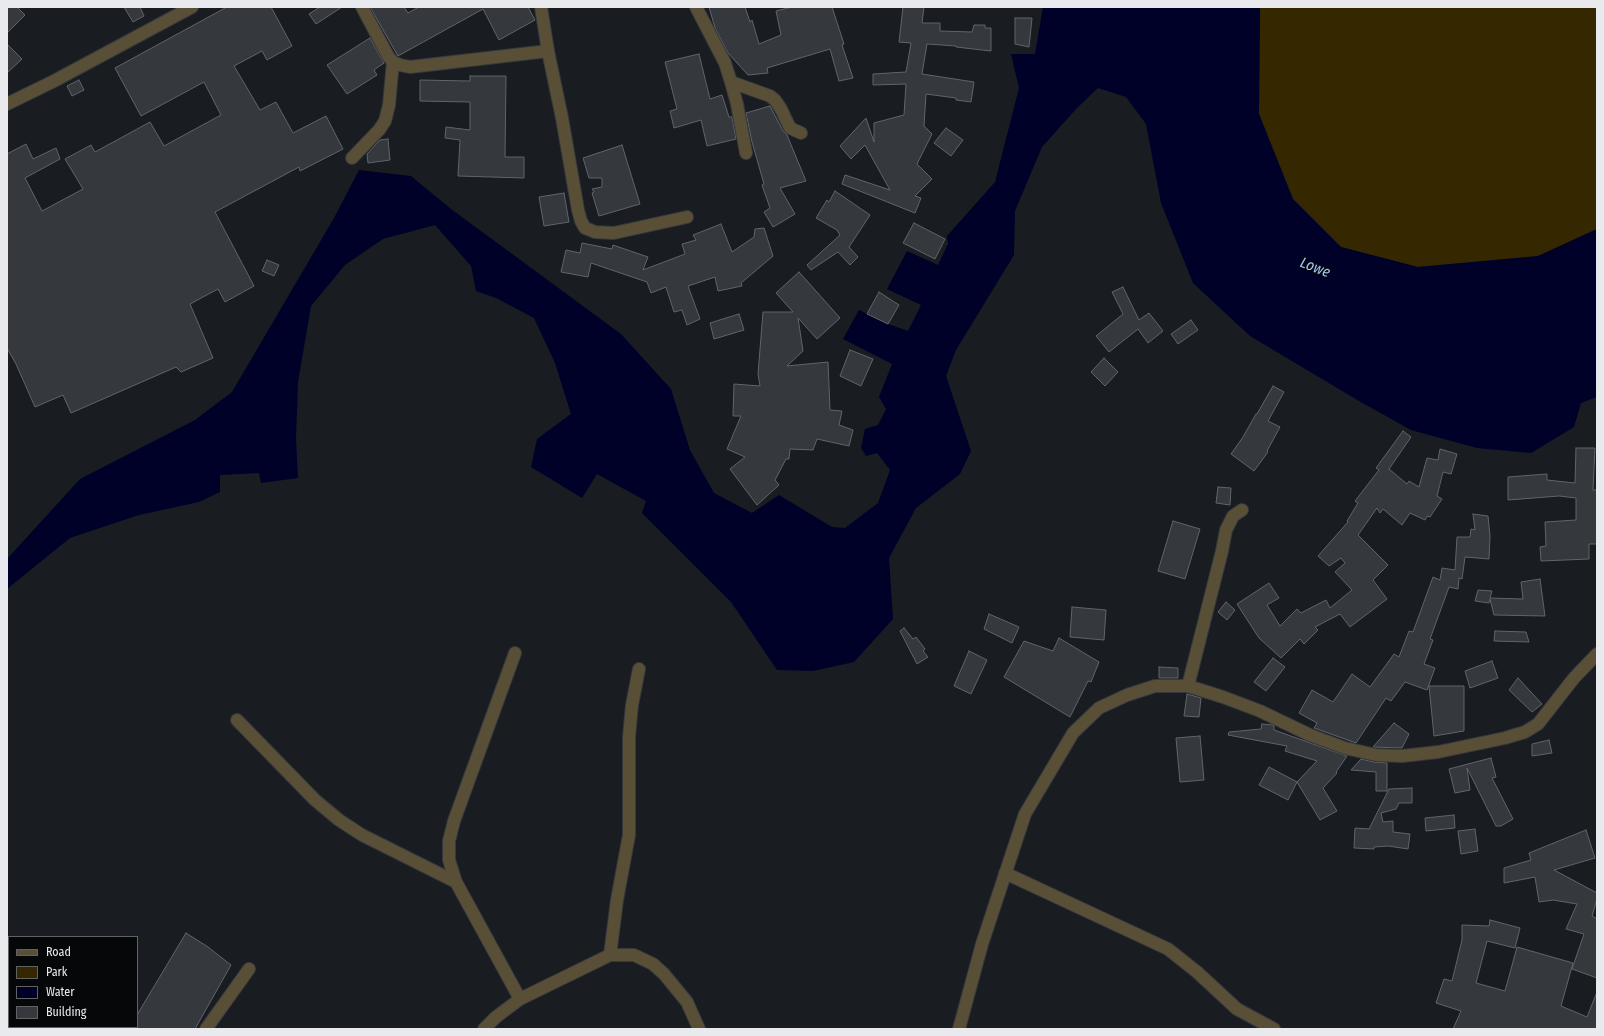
<!DOCTYPE html>
<html>
<head>
<meta charset="utf-8">
<style>
	body { margin:0 }
	#map { position:relative; width:1604px; height:1036px; overflow:hidden; background:#191c21; font-family:"Fira Sans Condensed",sans-serif }
	canvas { display:block }
	.frame { position:absolute; inset:0; border:8px solid #e8eaed; pointer-events:none }
	.legend { position:absolute; left:8px; top:936px; width:130px; height:92px; box-sizing:border-box; background:#060708; border:1px solid #606264; margin:0; padding:5px 7px; list-style:none; font-size:12px; color:#e8eaed }
	.legend li { display:flex; align-items:center; gap:8px; height:20px }
	.legend b { width:20px; border:1px solid #606264 }
</style>
</head>
<body>
<div id="map">
<canvas width="1604" height="1036"></canvas>
<div class="frame"></div>
<ul class="legend">
<li><b style="height:5px;background:#584f36"></b>Road</li>
<li><b style="height:11px;background:#352800"></b>Park</li>
<li><b style="height:11px;background:#000129"></b>Water</li>
<li><b style="height:11px;background:#35383d"></b>Building</li>
</ul>
</div>
<script>
const ctx = document.querySelector('canvas').getContext('2d');
ctx.lineJoin = 'round';
function paint(path, color) { ctx.fillStyle = color; ctx.fill(path, 'evenodd'); }
const shape = rows => new Path2D(rows.map(r => 'M' + r).join(''));
function stroke(path, color, width, dash) { ctx.strokeStyle = color; ctx.lineWidth = width; ctx.lineCap = dash ? 'butt' : 'round'; ctx.setLineDash(dash || []); ctx.stroke(path); }
function drawText(font, color, halo, rows, align = 'center') {
  ctx.font = font + ' "Fira Sans Condensed",sans-serif'; ctx.lineWidth = 3; ctx.setLineDash([]); ctx.textBaseline = 'middle'; ctx.strokeStyle = halo; ctx.fillStyle = color; for (const [text, x, y, turn = 0] of rows) {
    ctx.save(); ctx.translate(x, y); ctx.rotate((+turn || 0) * Math.PI / 180); ctx.textAlign = isNaN(turn) ? turn : align; if (halo) ctx.strokeText(text, 0, 0); ctx.fillText(text, 0, 0); ctx.restore();
  }
}
paint(shape([
	[1260,7,1597,7,1597,229,1538,256,1418,267,1341,247,1293,199,1259,114]
]), '#352800');
paint(shape([
	[1043,7,1260,7,1259,114,1293,199,1341,247,1418,267,1538,256,1597,229,1597,397,1581,403,1574,427,1531,453,1477,448,1411,430,1359,401,1250,336,1193,283,1161,203,1146,124,1126,97,1098,88,1077,108,1042,147,1015,211,1014,255,956,350,946,376,971,451,960,474,916,508,889,558,893,619,854,662,813,671,777,670,731,602,642,513,646,501,597,474,582,498,531,467,537,439,571,414,555,363,534,318,496,298,476,291,471,266,435,225,383,239,345,265,311,306,298,382,296,439,298,478,261,483,259,473,220,475,220,492,199,502,139,515,70,538,7,589,7,559,80,479,195,420,232,392,334,218,359,170,411,176,451,209,621,334,671,389,690,450,714,493,752,513,779,495,832,527,845,528,878,503,890,470,877,453,866,456,861,448,865,429,878,425,886,409,879,397,892,364,843,339,859,310,888,324,908,331,921,305,887,289,907,251,938,265,948,244,947,236,995,182,1019,88,1011,54,1035,54]
]), '#000129');
const building = shape([
	[7,7,17,7,25,15,7,33,7,7],
	[124,7,140,7,144,16,133,22,124,7],
	[227,7,271,7,292,46,267,60,262,51,234,66,260,110,276,102,293,133,326,116,343,149,300,171,299,167,215,212,254,286,225,302,218,289,190,304,213,358,181,372,176,367,71,413,63,395,35,407,16,364,7,348,7,154,26,144,33,159,56,148,60,159,25,178,42,211,83,189,65,159,91,145,95,152,150,122,164,146,221,115,204,82,141,116,115,68,227,7],
	[320,7,342,7,316,24,309,14,320,7],
	[370,7,404,7,408,13,419,7,528,7,535,20,499,40,483,9,398,56,370,7],
	[709,7,745,7,750,22,752,20,759,44,781,35,776,11,792,7,832,7,844,44,842,45,853,78,839,81,830,49,767,68,768,73,748,75,728,53,715,28,709,7],
	[903,7,924,7,922,23,940,23,940,31,972,32,974,25,985,25,985,28,991,28,991,51,956,47,956,46,927,44,922,74,974,82,971,102,956,100,956,98,926,94,924,126,932,134,917,164,932,179,915,196,921,198,915,213,842,184,845,175,890,190,865,145,851,159,840,146,866,118,874,142,874,123,904,115,906,84,873,85,873,74,906,72,911,43,899,42,903,7],
	[1015,18,1032,18,1029,47,1015,44,1015,18],
	[370,38,384,63,374,70,377,75,347,94,327,65,370,38],
	[7,44,22,59,7,73,7,44],
	[699,54,710,99,722,95,729,117,732,117,736,139,707,146,701,120,674,128,670,111,677,109,665,62,699,54],
	[470,76,506,76,505,157,524,157,524,178,458,176,460,140,445,138,446,127,470,130,470,102,420,101,420,80,470,81,470,76],
	[79,80,84,90,72,96,67,86,79,80],
	[770,106,783,131,787,135,806,181,780,188,795,214,773,227,764,212,770,208,762,185,764,184,752,142,746,113,770,106],
	[946,128,963,140,951,156,934,143,946,128],
	[388,139,390,160,368,163,367,154,380,140,388,139],
	[622,145,640,204,599,216,592,193,594,192,592,189,602,187,602,178,589,178,583,158,622,145],
	[835,191,870,215,849,247,858,257,850,265,838,252,811,270,807,265,840,235,837,230,816,218,827,200,829,202,835,191],
	[564,193,569,222,544,226,539,197,564,193],
	[914,223,945,239,935,259,903,243,914,223],
	[721,224,732,252,754,237,755,229,764,228,773,256,741,283,742,286,718,291,715,277,688,286,700,319,687,325,682,310,674,312,666,287,651,293,647,282,591,263,588,277,561,272,566,250,580,253,582,243,612,249,613,245,648,257,643,270,685,254,682,244,696,240,693,235,721,224],
	[267,260,279,265,274,276,262,271,267,260],
	[799,272,840,318,817,339,798,318,803,351,787,366,828,362,830,410,842,411,839,425,853,430,849,446,817,439,813,450,790,449,789,459,786,459,775,480,779,485,757,505,730,469,745,457,727,449,741,416,733,416,734,384,760,386,758,374,763,312,793,312,776,293,799,272],
	[1123,287,1139,320,1149,313,1163,331,1148,343,1138,329,1109,352,1096,336,1123,314,1112,292,1123,287],
	[879,292,899,305,888,324,867,314,879,292],
	[739,314,744,330,714,339,710,323,739,314],
	[1191,320,1198,330,1178,344,1171,334,1191,320],
	[850,350,873,359,861,386,840,376,850,350],
	[1104,358,1118,372,1105,386,1091,372,1104,358],
	[1273,386,1284,392,1268,421,1280,427,1267,451,1268,452,1254,471,1231,454,1243,437,1256,414,1257,414,1273,386],
	[1403,431,1411,437,1389,469,1407,484,1409,481,1419,487,1427,458,1438,460,1440,449,1457,454,1451,474,1443,472,1437,496,1442,499,1430,517,1427,516,1425,520,1410,513,1402,525,1383,509,1380,513,1377,508,1358,535,1388,565,1373,580,1387,599,1350,627,1340,614,1315,627,1318,630,1304,644,1300,639,1281,658,1259,638,1237,604,1269,583,1279,598,1267,605,1280,626,1297,609,1301,613,1326,600,1330,608,1352,590,1335,572,1345,563,1341,558,1329,566,1318,556,1348,522,1347,521,1358,503,1355,501,1379,470,1376,468,1403,431],
	[1576,448,1595,448,1593,490,1597,490,1597,544,1589,544,1589,559,1541,561,1540,547,1546,546,1545,522,1576,520,1576,498,1559,496,1508,500,1508,477,1547,474,1547,480,1575,483,1576,448],
	[1218,487,1231,488,1230,505,1216,503,1218,487],
	[1473,514,1488,516,1490,536,1489,559,1465,557,1462,579,1459,578,1458,589,1449,587,1430,639,1433,640,1424,664,1435,668,1427,690,1405,682,1391,701,1386,698,1356,743,1314,728,1317,723,1299,713,1312,690,1333,702,1352,674,1370,687,1394,654,1399,657,1409,631,1413,632,1433,577,1440,580,1442,568,1455,570,1457,537,1470,537,1471,529,1475,530,1473,514],
	[1173,521,1200,529,1185,579,1158,571,1173,521],
	[1540,579,1545,616,1494,615,1490,599,1489,603,1475,601,1478,590,1492,591,1490,598,1523,599,1521,582,1540,579],
	[1226,602,1235,610,1227,620,1218,612,1226,602],
	[1072,607,1106,610,1104,640,1070,637,1072,607],
	[989,614,1019,627,1012,643,984,629,989,614],
	[904,628,913,639,916,637,925,649,923,651,928,657,917,664,900,631,904,628],
	[1495,631,1526,632,1529,642,1494,641,1495,631],
	[1059,638,1099,662,1091,682,1088,681,1070,717,1004,677,1024,641,1053,651,1059,638],
	[969,651,987,660,971,694,954,686,969,651],
	[1273,658,1285,667,1266,691,1254,682,1273,658],
	[1492,661,1498,678,1470,688,1465,671,1492,661],
	[1159,667,1178,668,1178,678,1159,678,1159,667],
	[1518,678,1542,704,1532,712,1509,690,1518,678],
	[1429,686,1464,686,1464,731,1434,736,1429,686],
	[1187,694,1201,698,1199,717,1184,716,1187,694],
	[1394,723,1409,734,1402,748,1373,747,1394,723],
	[1262,724,1273,725,1274,726,1274,730,1347,756,1336,772,1337,773,1323,788,1337,811,1320,820,1297,782,1288,800,1259,785,1269,767,1297,782,1317,761,1285,751,1287,746,1228,735,1229,732,1261,729,1262,724],
	[1200,736,1204,780,1180,782,1176,738,1200,736],
	[1549,740,1552,753,1532,756,1532,744,1549,740],
	[1491,758,1496,777,1492,778,1513,819,1501,826,1496,826,1467,768,1470,790,1455,793,1449,769,1491,758],
	[1361,759,1374,762,1387,763,1387,791,1376,791,1376,772,1351,770,1361,759],
	[1412,788,1412,803,1399,803,1396,809,1381,813,1383,822,1393,821,1393,832,1410,834,1408,849,1388,846,1374,847,1374,849,1354,848,1355,828,1369,829,1389,789,1412,788],
	[1454,815,1455,828,1426,831,1425,818,1454,815],
	[1475,829,1478,851,1461,854,1458,831,1475,829],
	[1586,830,1595,858,1554,870,1597,893,1597,899,1592,916,1597,919,1597,978,1572,969,1584,934,1566,929,1577,904,1553,900,1539,902,1535,877,1504,883,1504,868,1531,860,1529,853,1586,830],
	[1490,920,1520,928,1515,948,1487,941,1476,983,1505,991,1517,947,1573,963,1561,1006,1587,1017,1597,992,1597,1029,1453,1029,1461,1011,1436,1003,1444,979,1452,981,1462,940,1462,925,1489,926,1490,920],
	[186,933,208,947,231,965,195,1029,137,1029,137,1015,186,933]
]);
paint(building, '#35383d');
stroke(building, '#61656b', 1);
const minor = shape([
	[362,7,388,56,393,62,400,65,410,67,548,51],
	[541,7,548,51,562,118,578,210,581,221,585,228,595,232,614,233,687,217],
	[696,7,725,63,731,82,737,104,746,153],
	[731,82,770,96,775,100,781,109,790,128,801,133],
	[7,104,54,81,192,7],
	[352,158,379,130,385,121,389,105,393,62],
	[515,653,454,821,449,841,449,860,456,882,520,999],
	[1188,686,1222,551,1226,530,1233,516,1242,510],
	[237,720,315,800,339,820,362,835,456,882],
	[1005,873,1168,949,1197,972,1237,1009,1274,1029],
	[610,955,617,900,629,835,629,737,632,705,639,669],
	[206,1029,249,969],
	[484,1029,496,1017,520,999,610,955,634,955,653,964,664,974,687,1002,699,1029],
	[959,1029,982,944,1025,814,1073,733,1099,708,1127,695,1155,686,1188,686,1223,697,1260,711,1310,735,1345,748,1376,755,1402,756,1438,752,1505,738,1525,732,1538,724,1574,678,1597,654]
]);
stroke(minor, '#36393e', 14);
stroke(minor, '#584f36', 12);
drawText('italic 15px', '#9fc3ff', '#060708', [
	["Lowe",1315,268,21]
]);
</script>
</body>
</html>
